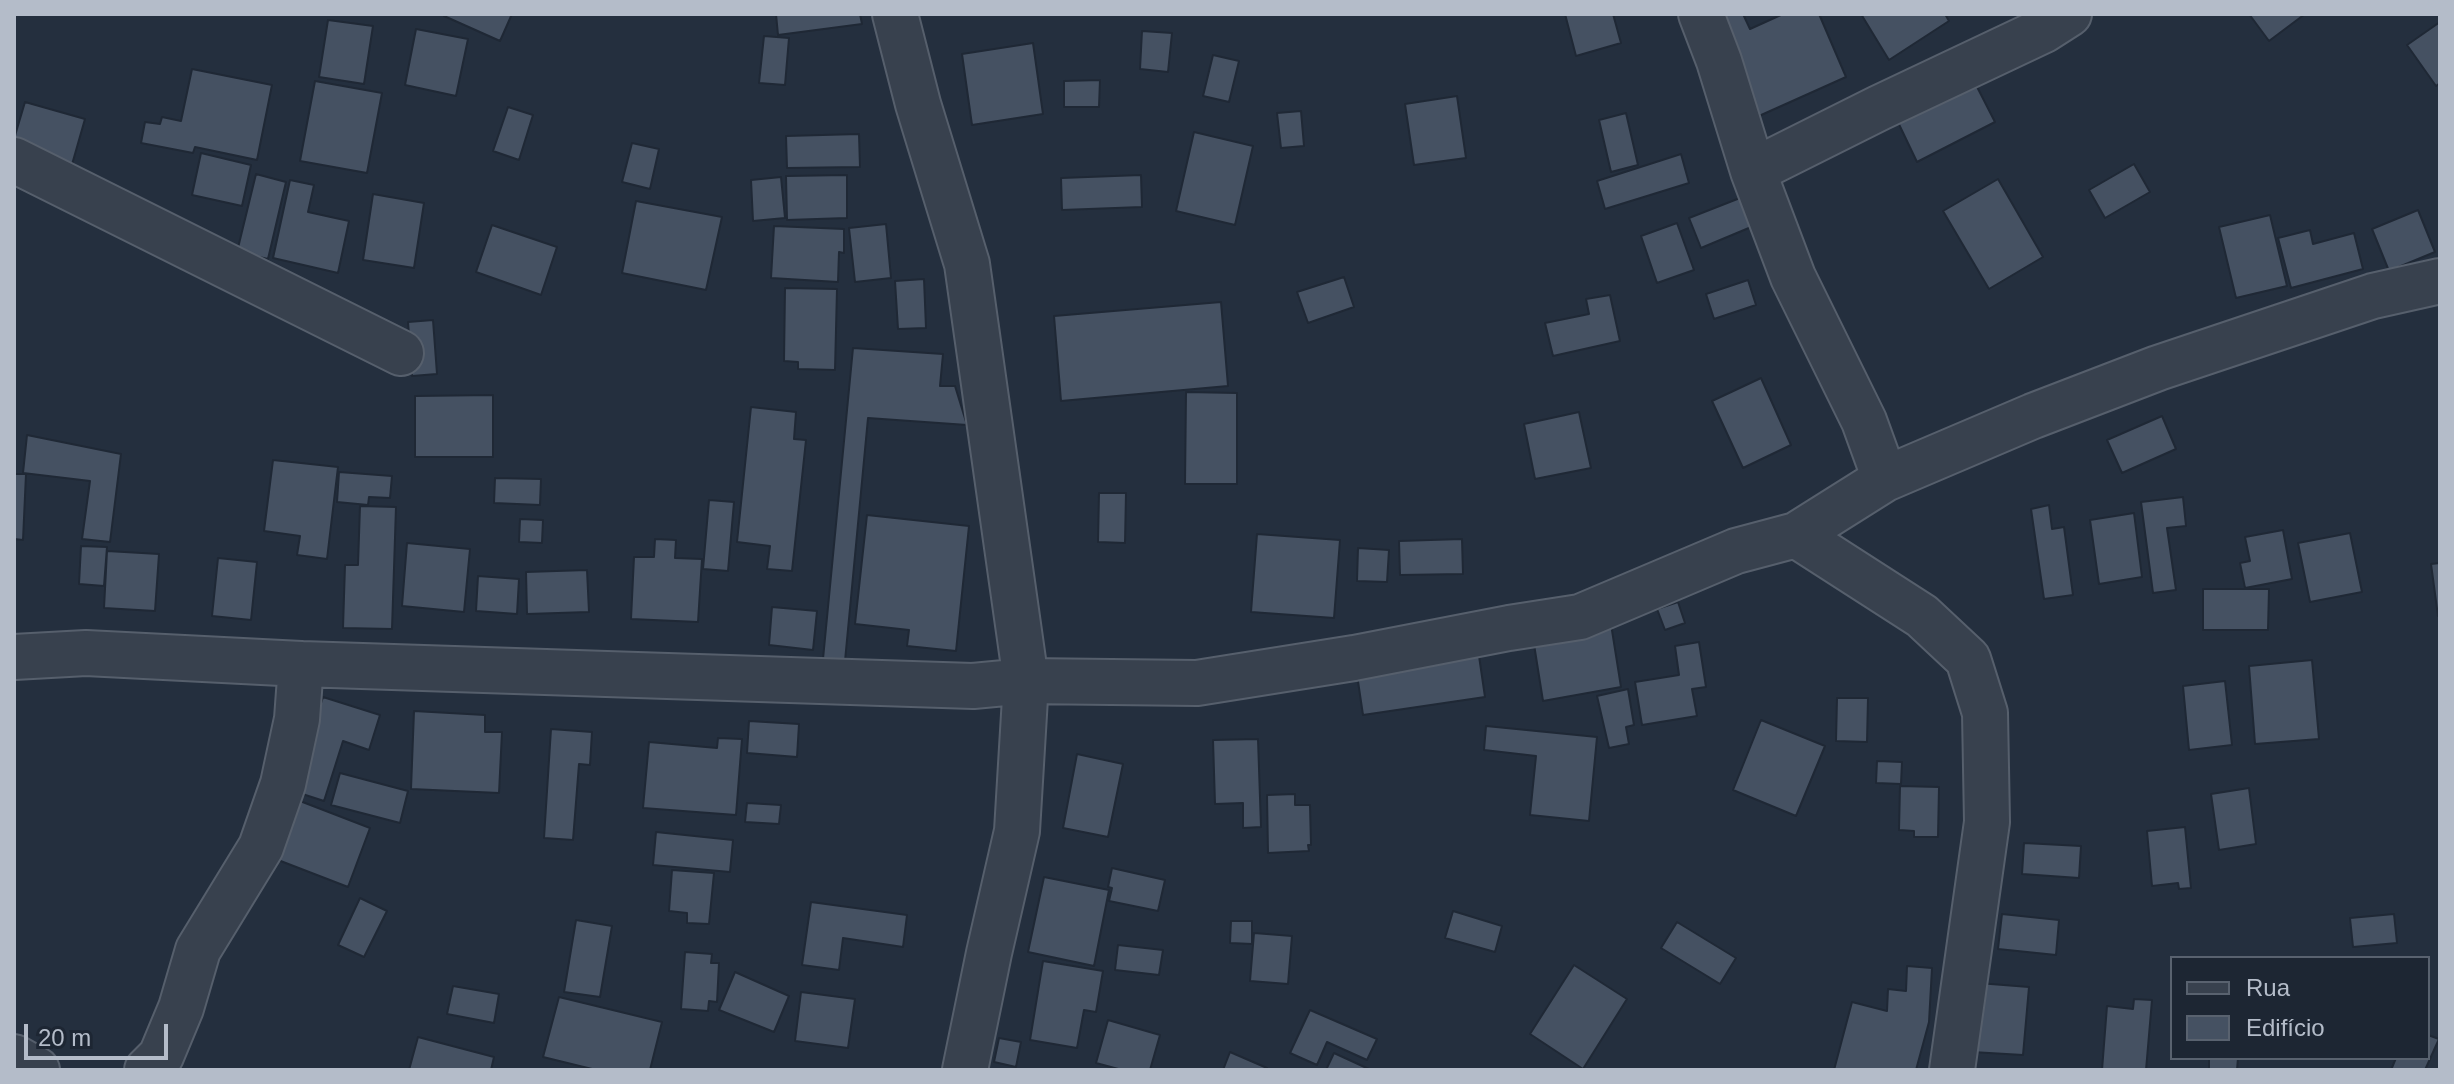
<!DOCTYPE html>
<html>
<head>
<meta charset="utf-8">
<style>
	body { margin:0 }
	#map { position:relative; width:2454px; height:1084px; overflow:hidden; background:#242f3e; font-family:Arial,sans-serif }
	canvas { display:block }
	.frame { position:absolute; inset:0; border:16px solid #b4bcc9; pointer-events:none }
	.legend { position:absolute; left:2170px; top:956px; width:260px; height:104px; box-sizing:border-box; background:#1d2633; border:2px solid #59626f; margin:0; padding:10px 14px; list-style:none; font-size:24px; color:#b4bcc9 }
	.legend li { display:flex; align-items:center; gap:16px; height:40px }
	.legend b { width:40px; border:2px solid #59626f }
	.scale { position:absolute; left:24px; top:1024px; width:144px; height:36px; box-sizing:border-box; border:4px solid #b4bcc9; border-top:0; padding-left:10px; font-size:24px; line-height:28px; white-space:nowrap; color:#b4bcc9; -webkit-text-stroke:6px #1d2633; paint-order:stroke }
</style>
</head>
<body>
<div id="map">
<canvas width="2454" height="1084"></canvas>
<div class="frame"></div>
<ul class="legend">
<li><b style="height:10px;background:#38414e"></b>Rua</li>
<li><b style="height:22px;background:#455162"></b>Edifício</li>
</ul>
<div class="scale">20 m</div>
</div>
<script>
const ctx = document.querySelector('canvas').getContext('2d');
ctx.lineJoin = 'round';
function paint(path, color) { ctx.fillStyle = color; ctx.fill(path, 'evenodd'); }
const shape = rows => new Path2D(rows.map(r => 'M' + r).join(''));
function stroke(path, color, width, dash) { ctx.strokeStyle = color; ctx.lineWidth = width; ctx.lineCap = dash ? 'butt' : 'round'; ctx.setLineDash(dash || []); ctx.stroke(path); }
const building = shape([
	[445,14,512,14,500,41,444,16,445,14],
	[776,14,860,14,862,24,778,35,776,14],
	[1565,14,1613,14,1621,43,1576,56,1565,14],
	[1714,14,1743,14,1750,29,1783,14,1819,14,1846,77,1759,116,1714,14],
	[1861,14,1945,14,1949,21,1889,60,1861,14],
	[2249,14,2305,14,2269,41,2249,14],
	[328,20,373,26,364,84,319,77,328,20],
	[2440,22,2440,83,2436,86,2407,45,2440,22],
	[416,29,468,39,456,96,405,85,416,29],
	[1142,31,1172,33,1168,72,1140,69,1142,31],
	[764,36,789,38,785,85,759,83,764,36],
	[1033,43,1043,114,972,125,962,54,1033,43],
	[1213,55,1239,61,1229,102,1203,96,1213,55],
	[192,69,272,85,257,160,195,147,193,153,141,143,145,122,160,124,162,117,181,121,192,69],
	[1973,79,1995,122,1917,162,1896,118,1973,79],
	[1100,80,1099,107,1064,107,1064,81,1100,80],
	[315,81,382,93,367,173,300,161,315,81],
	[1457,96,1466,158,1414,165,1405,104,1457,96],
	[25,102,85,119,71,168,14,139,25,102],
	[508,107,533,115,519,160,493,151,508,107],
	[1301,111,1304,146,1281,148,1277,113,1301,111],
	[1626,113,1638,165,1611,172,1599,120,1626,113],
	[1194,132,1253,146,1235,225,1176,211,1194,132],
	[859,134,860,167,787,168,786,136,859,134],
	[632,143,659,149,650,189,622,182,632,143],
	[201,153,251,165,242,206,192,195,201,153],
	[1681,154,1689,183,1605,209,1597,181,1681,154],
	[2134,164,2150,192,2105,218,2089,190,2134,164],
	[256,174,286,182,268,259,237,252,256,174],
	[847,175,847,218,787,220,786,176,847,175],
	[1141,175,1142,207,1062,210,1061,178,1141,175],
	[781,177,785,218,753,221,751,180,781,177],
	[1998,179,2043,257,1989,289,1943,211,1998,179],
	[290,180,314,185,308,212,349,221,338,273,273,258,290,180],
	[373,194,424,203,414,268,363,260,373,194],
	[1745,196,1756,225,1701,248,1689,218,1745,196],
	[636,201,722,217,706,290,622,273,636,201],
	[2418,210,2435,252,2389,271,2372,229,2418,210],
	[2270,215,2287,286,2236,298,2219,227,2270,215],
	[1677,223,1694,270,1657,283,1641,236,1677,223],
	[886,224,891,278,855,282,849,228,886,224],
	[492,225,557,247,541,295,476,272,492,225],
	[774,226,844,229,844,253,839,252,838,282,771,278,774,226],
	[2310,230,2313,244,2354,233,2363,269,2291,288,2278,238,2310,230],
	[1344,277,1354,307,1308,323,1297,292,1344,277],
	[924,279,926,328,898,329,895,281,924,279],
	[1748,280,1756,305,1714,319,1706,294,1748,280],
	[785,288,837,289,835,370,798,369,798,362,784,361,785,288],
	[1610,295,1620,341,1553,356,1545,323,1589,314,1586,299,1610,295],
	[1221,302,1228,386,1061,401,1054,316,1221,302],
	[433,320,437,374,412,376,408,322,433,320],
	[853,348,943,354,940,386,955,386,967,425,868,418,845,661,823,659,853,348],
	[1761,378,1791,445,1743,468,1712,401,1761,378],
	[1186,392,1237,393,1237,484,1185,484,1186,392],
	[493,395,493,457,415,457,415,396,493,395],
	[751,407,796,412,794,439,806,440,792,571,767,569,770,546,737,542,751,407],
	[1579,412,1591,468,1535,479,1524,424,1579,412],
	[2162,416,2176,449,2122,473,2107,440,2162,416],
	[27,435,121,454,110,542,82,539,90,481,23,473,27,435],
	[273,460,338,467,327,559,297,555,300,536,264,531,273,460],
	[339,472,392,476,390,498,369,497,368,505,337,502,339,472],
	[14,474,26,474,23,540,14,539,14,474],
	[495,478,541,479,540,505,494,503,495,478],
	[1099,493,1126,493,1125,543,1098,542,1099,493],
	[2183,497,2186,526,2167,528,2176,590,2153,593,2141,502,2183,497],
	[709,500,734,502,728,571,703,569,709,500],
	[2049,505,2052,529,2064,527,2073,595,2044,599,2031,509,2049,505],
	[360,506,396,507,392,629,343,628,345,565,358,565,360,506],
	[2134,513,2142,577,2099,584,2090,520,2134,513],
	[867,515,969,526,956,651,907,646,909,630,855,624,867,515],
	[520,519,543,520,542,543,519,542,520,519],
	[2283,530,2292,579,2245,588,2240,563,2250,561,2245,537,2283,530],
	[2350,533,2362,592,2310,602,2298,543,2350,533],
	[1257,534,1340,540,1334,618,1251,612,1257,534],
	[655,539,676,540,675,558,702,559,698,622,631,619,634,557,654,557,655,539],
	[1462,539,1463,574,1400,575,1399,541,1462,539],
	[407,543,470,549,464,612,402,606,407,543],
	[81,546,107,547,104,586,79,584,81,546],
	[1358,548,1389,550,1387,582,1357,581,1358,548],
	[107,551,159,554,155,611,104,608,107,551],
	[218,558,257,562,251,620,212,616,218,558],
	[2440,563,2440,615,2438,616,2431,564,2440,563],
	[587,570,589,612,527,614,526,572,587,570],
	[478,576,519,579,517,614,476,611,478,576],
	[2203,589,2269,589,2268,630,2203,630,2203,589],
	[1678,602,1685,623,1665,630,1657,609,1678,602],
	[772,607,817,611,813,650,769,645,772,607],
	[1611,624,1621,687,1543,701,1533,638,1611,624],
	[1699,642,1706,687,1692,689,1697,716,1642,725,1635,682,1679,675,1675,646,1699,642],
	[1478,649,1485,697,1363,715,1356,668,1478,649],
	[2312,660,2319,739,2255,744,2249,666,2312,660],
	[2225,681,2232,745,2189,750,2183,686,2225,681],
	[1628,689,1634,725,1626,727,1629,744,1609,748,1597,696,1628,689],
	[323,697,380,715,369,750,343,741,324,801,293,791,323,697],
	[1837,698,1868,698,1867,742,1836,741,1837,698],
	[414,711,485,715,485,732,502,732,499,793,411,789,414,711],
	[1761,720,1825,746,1796,816,1733,790,1761,720],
	[749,721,799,724,797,757,747,753,749,721],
	[1486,726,1597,737,1589,821,1530,815,1536,756,1484,750,1486,726],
	[551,729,592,732,590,765,579,764,573,840,544,838,551,729],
	[718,738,742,739,736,815,643,808,649,742,717,748,718,738],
	[1258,739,1261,827,1243,828,1243,803,1215,804,1213,740,1258,739],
	[1077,754,1123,764,1108,837,1063,828,1077,754],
	[1877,761,1902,762,1901,784,1876,783,1877,761],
	[340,773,408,791,400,823,331,805,340,773],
	[1900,786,1939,787,1938,837,1914,837,1914,831,1899,830,1900,786],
	[2249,788,2256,844,2219,850,2211,794,2249,788],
	[1295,794,1295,805,1310,805,1311,845,1308,845,1309,851,1268,853,1267,795,1295,794],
	[300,801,370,828,348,887,278,860,300,801],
	[747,803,781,805,779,824,745,822,747,803],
	[2185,827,2191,888,2179,889,2178,883,2152,886,2147,831,2185,827],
	[656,832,733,840,730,872,653,865,656,832],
	[2024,843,2081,846,2079,878,2022,874,2024,843],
	[1112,868,1165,880,1158,911,1109,901,1112,888,1108,887,1112,868],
	[672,870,714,873,709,924,687,923,687,913,669,911,672,870],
	[1044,877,1109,890,1094,966,1028,952,1044,877],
	[360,898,387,911,364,957,338,945,360,898],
	[811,902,907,915,903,947,843,938,839,970,802,965,811,902],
	[1453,911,1502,926,1495,952,1445,938,1453,911],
	[2002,914,2059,920,2056,955,1998,949,2002,914],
	[2394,914,2397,943,2353,947,2350,918,2394,914],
	[576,920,612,926,600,997,564,992,576,920],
	[1231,921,1252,921,1252,944,1230,943,1231,921],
	[1677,922,1736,958,1720,984,1661,948,1677,922],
	[1254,933,1292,936,1288,984,1250,981,1254,933],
	[1118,945,1163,950,1159,975,1115,970,1118,945],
	[685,952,712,954,711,963,719,963,717,1002,709,1001,708,1011,681,1009,685,952],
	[1043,961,1103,971,1096,1012,1084,1010,1077,1048,1030,1040,1043,961],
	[1574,965,1627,999,1583,1069,1530,1034,1574,965],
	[1907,966,1932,968,1929,1022,1916,1070,1834,1070,1852,1002,1887,1011,1888,989,1906,991,1907,966],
	[735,972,789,996,774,1032,719,1010,735,972],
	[1978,983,2029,987,2023,1055,1972,1052,1978,983],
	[453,986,499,994,494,1023,447,1014,453,986],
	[801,992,855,999,848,1048,795,1041,801,992],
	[559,997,662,1022,650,1070,596,1070,543,1057,559,997],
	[2134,999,2152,1000,2146,1070,2102,1070,2107,1006,2133,1009,2134,999],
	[1310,1010,1377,1039,1367,1060,1327,1042,1317,1065,1290,1053,1310,1010],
	[1108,1020,1160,1035,1150,1070,1122,1070,1096,1063,1108,1020],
	[2428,1035,2439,1039,2425,1070,2391,1070,2396,1058,2428,1058,2428,1035],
	[418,1037,494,1057,491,1070,409,1070,418,1037],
	[999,1038,1021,1042,1016,1067,994,1062,999,1038],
	[1230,1052,1267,1068,1266,1070,1223,1070,1230,1052],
	[1334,1053,1371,1070,1326,1070,1334,1053],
	[2209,1058,2238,1058,2237,1070,2209,1070,2209,1058]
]);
paint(building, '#455162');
stroke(building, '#1f2835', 2);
const minor = shape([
	[895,14,918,104,967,264,1026,681,1017,831,989,953,965,1070],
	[1701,14,1719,61,1753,171,1793,277,1864,421,1885,479],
	[14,160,401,353],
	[1753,171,1879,108,2044,30,2069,14],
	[1796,535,1922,616,1968,659,1985,713,1987,822,1952,1070],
	[14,657,86,653,301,664,973,686,1026,681,1197,683,1354,658,1509,628,1580,617,1736,551,1796,535,1885,479,2033,416,2158,368,2373,296,2440,281],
	[14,1057,37,1070],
	[147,1070,161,1056,181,1008,198,950,261,847,283,784,297,719,301,664]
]);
stroke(minor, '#565f6c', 48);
stroke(minor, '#38414e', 44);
</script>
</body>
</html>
